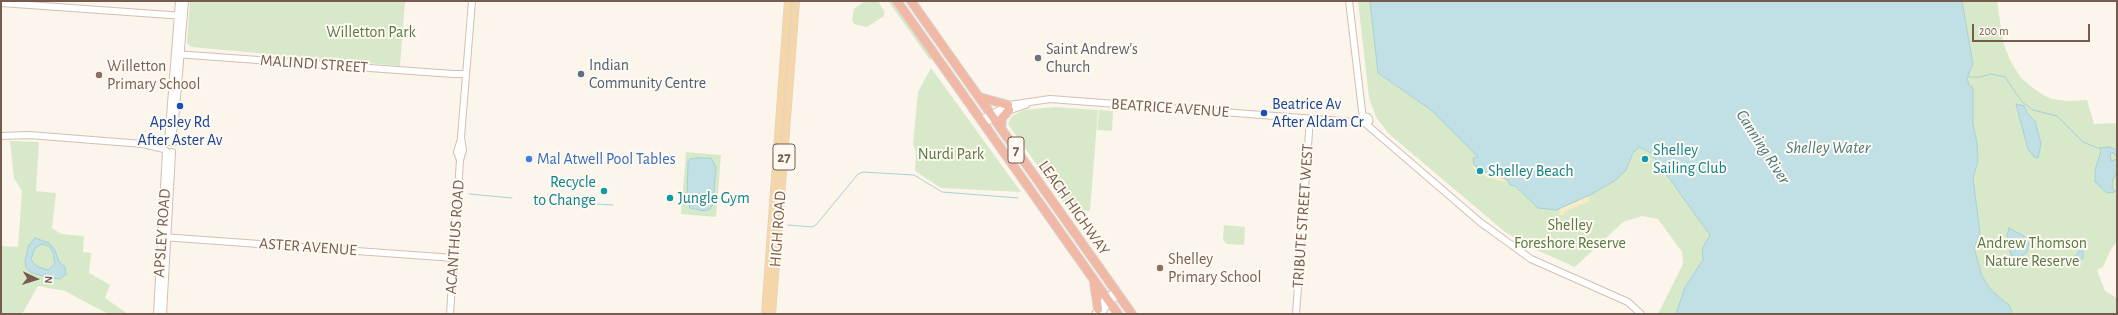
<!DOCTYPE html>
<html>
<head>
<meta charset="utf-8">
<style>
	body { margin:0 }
	#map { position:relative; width:2118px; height:315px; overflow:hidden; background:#fcf5eb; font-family:"Alegreya Sans",sans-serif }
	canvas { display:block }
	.frame { position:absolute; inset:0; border:2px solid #765c4f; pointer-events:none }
	.north { position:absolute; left:16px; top:259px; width:40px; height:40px; -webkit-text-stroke:3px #fef9f1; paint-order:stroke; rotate:94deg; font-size:11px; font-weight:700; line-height:16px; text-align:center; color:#765c4f }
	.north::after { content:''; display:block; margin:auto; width:14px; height:18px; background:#765c4f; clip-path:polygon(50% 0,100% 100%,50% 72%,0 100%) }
	.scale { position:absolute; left:1972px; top:24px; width:118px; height:18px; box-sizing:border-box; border:2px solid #765c4f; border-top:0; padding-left:5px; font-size:12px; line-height:14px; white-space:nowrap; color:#765c4f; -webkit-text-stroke:3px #fef9f1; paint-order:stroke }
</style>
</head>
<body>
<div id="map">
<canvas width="2118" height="315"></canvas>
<div class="frame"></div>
<div class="north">N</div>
<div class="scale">200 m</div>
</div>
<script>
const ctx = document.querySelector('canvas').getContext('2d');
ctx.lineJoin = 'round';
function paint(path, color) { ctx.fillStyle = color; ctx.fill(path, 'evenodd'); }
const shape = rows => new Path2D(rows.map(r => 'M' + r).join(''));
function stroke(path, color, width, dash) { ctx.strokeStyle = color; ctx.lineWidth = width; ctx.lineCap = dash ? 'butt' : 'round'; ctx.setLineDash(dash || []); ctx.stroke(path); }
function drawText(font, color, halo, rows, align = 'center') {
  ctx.font = font + ' "Alegreya Sans",sans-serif'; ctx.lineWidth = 4; ctx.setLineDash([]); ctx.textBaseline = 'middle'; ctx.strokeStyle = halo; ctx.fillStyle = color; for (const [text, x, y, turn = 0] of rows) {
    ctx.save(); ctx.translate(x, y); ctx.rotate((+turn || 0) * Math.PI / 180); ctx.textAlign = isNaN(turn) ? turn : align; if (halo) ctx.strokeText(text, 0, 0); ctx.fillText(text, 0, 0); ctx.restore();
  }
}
paint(shape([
	[190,1,405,1,400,66,191,47,187,43],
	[865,1,878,1,884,11,884,16,867,27,854,24,852,20,854,9],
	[888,1,892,1,932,58,930,60],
	[1358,1,1370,1,1378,73,1431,110,1478,157,1475,158,1508,180,1538,208,1626,170,1633,153,1639,147,1651,153,1710,235,1702,249,1703,260,1685,287,1676,314,1658,314,1683,264,1682,252,1658,219,1642,216,1623,222,1575,267,1532,248,1505,232,1389,134,1376,117,1369,98],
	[1962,1,1997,1,2003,42,2010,60,2021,78,2033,88,2043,95,2052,99,2067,101,2087,100,2094,124,2117,123,2117,241,2110,251,2103,267,2097,270,2105,291,2117,298,2117,314,2012,314,2010,306,1991,290,1982,276,1974,248,1980,233,1973,178,1978,161,1977,143,1973,124,1973,88,1969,85,1967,77,1973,63],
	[931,68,1021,192,941,188,915,171,916,152,913,144,918,92],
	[1055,107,1098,110,1090,211,1068,209,1008,124,1012,116,1024,110],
	[1099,110,1113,111,1112,131,1097,130],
	[10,141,39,142,36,191,56,193,52,228,61,234,84,236,83,252,91,253,89,273,110,285,105,298,128,314,108,314,65,291,38,286,22,314,1,314,1,246,18,247,22,191,14,178],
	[686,152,721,155,716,217,681,214],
	[1224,225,1245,227,1244,245,1227,244,1223,240]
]), '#d7e9c9');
paint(shape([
	[1473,162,1480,170,1499,178,1506,179,1504,182,1482,175,1473,168],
	[1588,196,1590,201,1566,211,1563,215,1559,215,1560,209]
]), '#f8ecc8');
const water = shape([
	[1370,1,1962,1,1973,64,1967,78,1969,85,1973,88,1973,124,1977,143,1978,161,1973,178,1980,233,1974,248,1982,276,1991,290,2010,306,2012,314,1676,314,1685,287,1703,260,1702,249,1710,235,1651,153,1639,147,1633,153,1626,170,1616,180,1592,194,1556,210,1538,208,1515,186,1510,185,1508,180,1480,170,1474,165,1473,158,1478,157,1431,110,1378,73,1370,1],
	[2016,104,2024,106,2027,113,2035,121,2041,144,2038,158,2034,157,2028,149,2016,104],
	[2109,147,2117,150,2117,158,2114,153,2110,153,2111,161,2117,159,2117,172,2113,179,2112,187,2115,192,2107,193,2095,182,2095,170,2101,151,2099,148,2109,147],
	[697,158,711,158,716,167,713,204,710,209,704,211,690,208,687,200,688,162,690,159,697,158],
	[2009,228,2024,236,2029,243,2027,252,2019,258,2011,255,2007,236,2009,228],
	[35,238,49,243,55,250,59,262,65,267,66,274,60,279,45,277,30,272,26,267,25,261,29,245,35,238],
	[42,244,49,246,53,253,55,264,48,270,36,266,31,259,35,248,42,244],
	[2079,251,2083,251,2083,258,2074,267,2072,262,2079,251]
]);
paint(water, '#c0e0e5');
stroke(water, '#a7d0d6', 1);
stroke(shape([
	[1967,77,1980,77,1991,74,2005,77,2022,102,2033,110,2057,116,2083,142,2098,148],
	[469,194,512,198],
	[564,202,613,205],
	[788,225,812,227,816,225,858,174,863,172,914,175,942,192,1018,198]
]), '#a7d0d6', 1);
const secondary = shape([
	[1349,1,1363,119],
	[1,3,184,16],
	[175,54,453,74,466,74],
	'1362.5 120a3.5 3.5 0 1 1 7 0a3.5 3.5 0 1 1-7 0Z',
	[980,120,1009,105,1050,99,1355,122,1362,120],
	[984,124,1001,113,1026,105],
	[1366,124,1480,222,1531,259,1628,302,1641,314],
	[1,136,29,135,143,144,164,149],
	[168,142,179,1],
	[173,143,172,136,175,121,185,1],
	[460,160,457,152,461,139],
	[162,237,454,258],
	[157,314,166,151],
	[163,314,172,152],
	[450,314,460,160,463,150,461,137,472,1],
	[1095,314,1102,303,1116,290],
	[1101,314,1109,302,1119,295],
	[1296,314,1310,118]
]);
const primary = shape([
	[765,314,788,1],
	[772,314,796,1]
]);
const highway = shape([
	[897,1,1118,314],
	[911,1,1132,314],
	[979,97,1008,105],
	[1001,129,1002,118,1009,110],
	[1094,282,1098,309]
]);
stroke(secondary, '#d3bfb1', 8);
stroke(primary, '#d9d1ce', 8);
stroke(highway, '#d9d1ce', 10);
stroke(secondary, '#fff', 6);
stroke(primary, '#f5d6a8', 7);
stroke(highway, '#f1b8a6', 8);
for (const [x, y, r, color] of [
	[1038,58,4,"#6b7280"],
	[581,74,4,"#5c6f8a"],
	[99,75,4,"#8d6e63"],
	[180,106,4,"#1a4fb4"],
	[1264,113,4,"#1a4fb4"],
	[529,159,4,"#3f7fe0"],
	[1645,159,4,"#0f9aa8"],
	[1480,171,4,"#0f9aa8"],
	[604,191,4,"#0f9aa8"],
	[670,198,4,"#0f9aa8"],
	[1160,268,4,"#8d6e63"]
]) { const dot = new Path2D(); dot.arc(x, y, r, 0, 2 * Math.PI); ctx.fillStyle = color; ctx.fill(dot); stroke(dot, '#fef9f1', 1.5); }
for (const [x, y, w] of [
	[1016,150,16],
	[784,157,22]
]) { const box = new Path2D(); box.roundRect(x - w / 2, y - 13, w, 26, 3); ctx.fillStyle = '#fef9f1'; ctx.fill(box); stroke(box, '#765c4f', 1); }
drawText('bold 15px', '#765c4f', null, [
	["7",1016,150],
	["27",784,157]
]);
drawText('16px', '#587a47', '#fef9f1', [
	["Willetton Park",371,32],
	["Nurdi Park",951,154],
	["Shelley",1570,225],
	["Foreshore Reserve",1570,243],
	["Andrew Thomson",2032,243],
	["Nature Reserve",2032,261]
]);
drawText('16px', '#5b616d', '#fef9f1', [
	["Saint Andrew's",1046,49],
	["Church",1046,67]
], 'left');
drawText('16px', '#765c4f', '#fef9f1', [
	["MALINDI STREET",314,64,4],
	["BEATRICE AVENUE",1170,108,4],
	["LEACH HIGHWAY",1074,208,55],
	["TRIBUTE STREET WEST",1303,216,-86],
	["HIGH ROAD",778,229,-86],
	["APSLEY ROAD",162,233,-86],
	["ACANTHUS ROAD",455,237,-86],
	["ASTER AVENUE",308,247,4]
]);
drawText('16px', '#4e5e75', '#fef9f1', [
	["Indian",589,65],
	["Community Centre",589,83]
], 'left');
drawText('16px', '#785e54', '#fef9f1', [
	["Willetton",107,66],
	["Primary School",107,84],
	["Shelley",1168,259],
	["Primary School",1168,277]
], 'left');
drawText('16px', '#164399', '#fef9f1', [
	["Beatrice Av",1272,104],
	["After Aldam Cr",1272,122],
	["Apsley Rd",180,122,"center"],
	["After Aster Av",180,140,"center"]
], 'left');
drawText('16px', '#0d838f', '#fef9f1', [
	["Shelley",1653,150],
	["Sailing Club",1653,168],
	["Shelley Beach",1488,171],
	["Recycle",596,182,"right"],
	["to Change",596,200,"right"],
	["Jungle Gym",678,198]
], 'left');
drawText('16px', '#366cbe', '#fef9f1', [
	["Mal Atwell Pool Tables",537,159]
], 'left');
drawText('italic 17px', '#467880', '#fef9f1', [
	["Canning River",1763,147,57],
	["Shelley Water",1828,148]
]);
</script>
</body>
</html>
